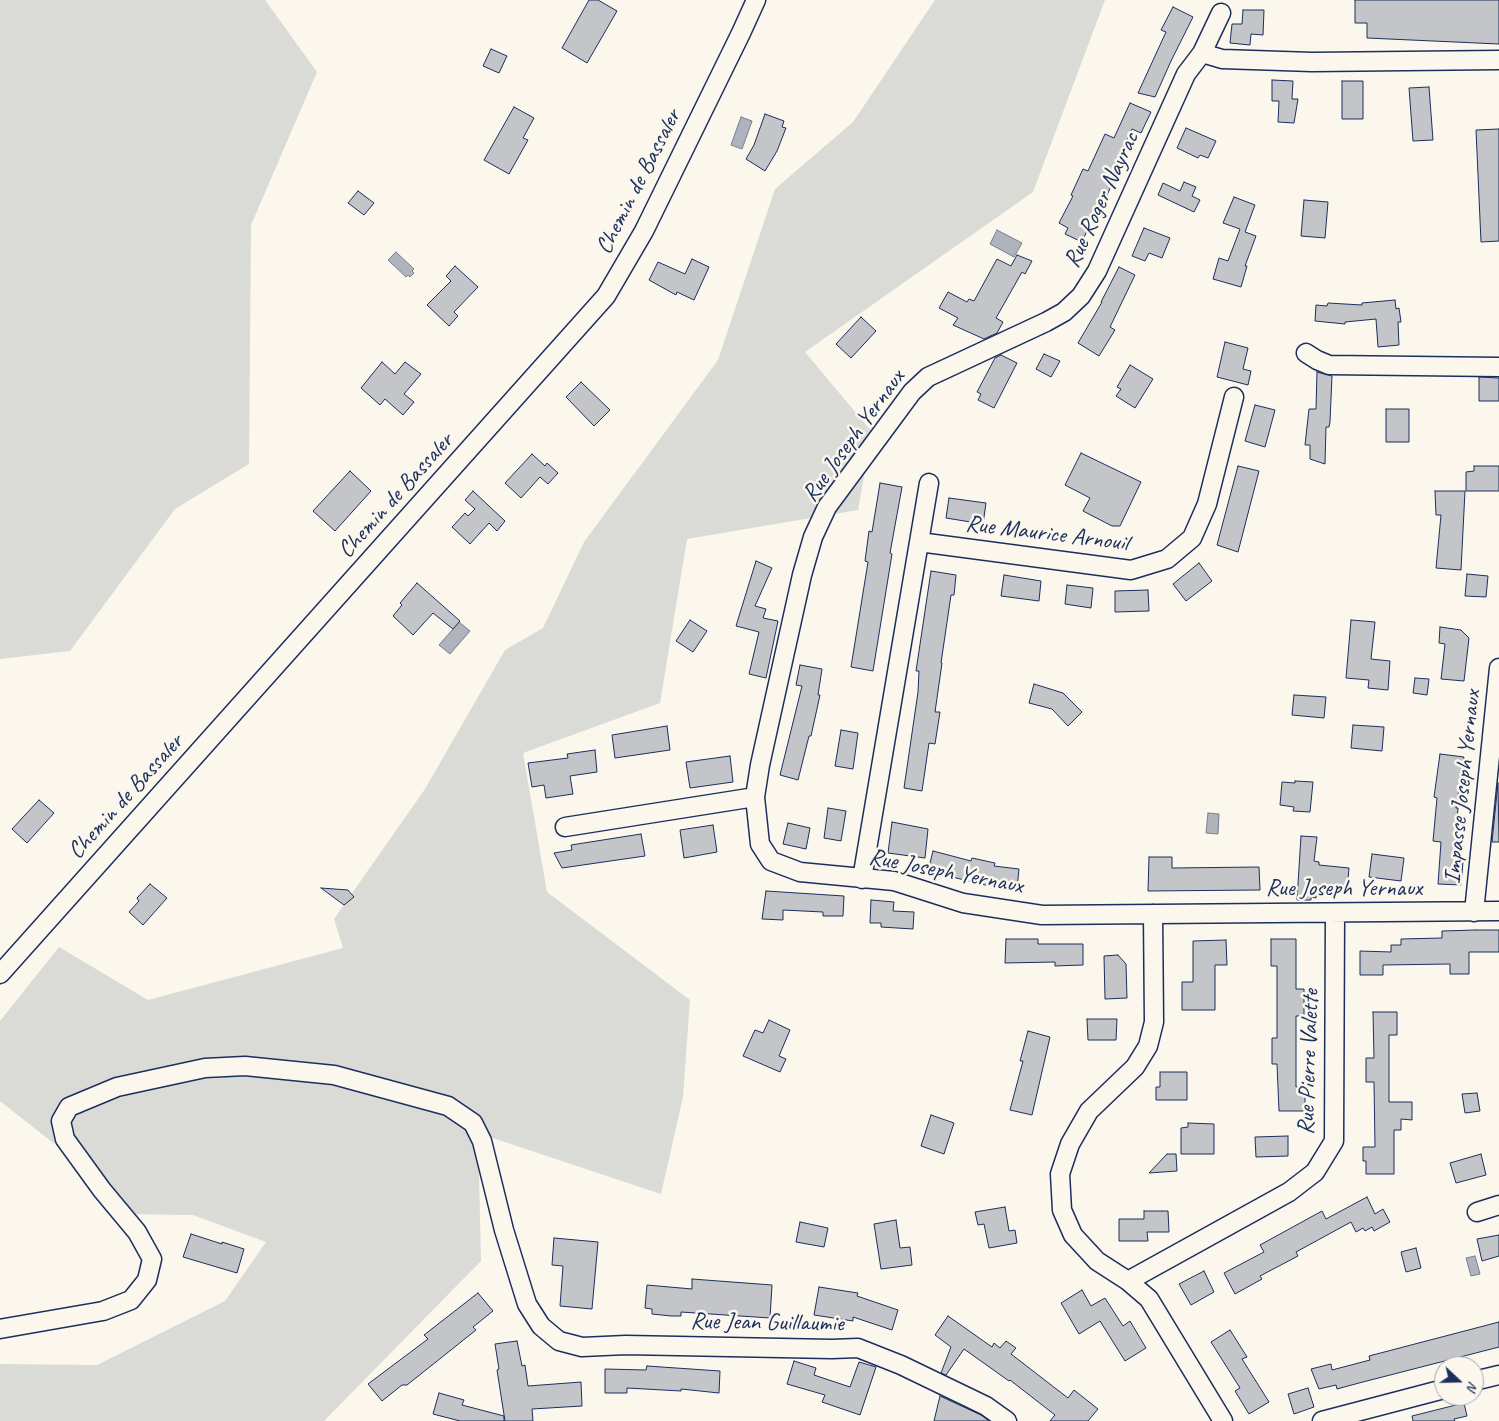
<!DOCTYPE html>
<html>
<head>
<meta charset="utf-8">
<style>
	body { margin:0 }
	#map { position:relative; width:1499px; height:1421px; overflow:hidden; background:#fbf7ec; font-family:Caveat,sans-serif }
	canvas { display:block }
	.north { position:absolute; left:1434px; top:1356px; width:50px; height:50px; box-sizing:border-box; background:#fbf7ec; border:1px solid #a1a7b3; border-radius:50%; rotate:111deg; font-size:14px; font-weight:700; line-height:20px; text-align:center; color:#1b2f5e }
	.north::after { content:''; display:block; margin:auto; width:18px; height:22px; background:#1b2f5e; clip-path:polygon(50% 0,100% 100%,50% 72%,0 100%) }
</style>
</head>
<body>
<div id="map">
<canvas width="1499" height="1421"></canvas>
<div class="north">N</div>
</div>
<script>
const ctx = document.querySelector('canvas').getContext('2d');
ctx.lineJoin = 'round';
function paint(path, color) { ctx.fillStyle = color; ctx.fill(path, 'evenodd'); }
const shape = rows => new Path2D(rows.map(r => 'M' + r).join(''));
function stroke(path, color, width, dash) { ctx.strokeStyle = color; ctx.lineWidth = width; ctx.lineCap = dash ? 'butt' : 'round'; ctx.setLineDash(dash || []); ctx.stroke(path); }
function drawText(font, color, halo, rows, align = 'center') {
  ctx.font = font + ' Caveat,sans-serif'; ctx.lineWidth = 5; ctx.setLineDash([]); ctx.textBaseline = 'middle'; ctx.strokeStyle = halo; ctx.fillStyle = color; for (const [text, x, y, turn = 0] of rows) {
    ctx.save(); ctx.translate(x, y); ctx.rotate((+turn || 0) * Math.PI / 180); ctx.textAlign = isNaN(turn) ? turn : align; if (halo) ctx.strokeText(text, 0, 0); ctx.fillText(text, 0, 0); ctx.restore();
  }
}
paint(shape([
	[0,0,265,0,317,72,251,225,249,464,175,509,70,651,0,659],
	[935,0,1105,0,1033,192,805,352,872,432,858,510,687,539,660,703,523,753,547,892,690,1000,683,1097,661,1194,478,1133,481,1261,324,1421,0,1421,0,1364,97,1365,225,1301,266,1242,193,1215,110,1214,85,1168,0,1101,0,1021,59,947,148,1000,343,948,334,919,425,789,505,650,543,628,584,542,718,360,775,189,853,122]
]), '#dadad7');
const water = shape([
	[741,117,752,121,742,149,731,145,741,117],
	[997,230,1022,243,1014,257,990,244,997,230],
	[396,252,414,269,412,271,414,273,410,277,408,275,406,277,388,260,396,252],
	[459,622,470,631,450,654,439,645,459,622],
	[1208,813,1219,814,1218,834,1206,833,1208,813],
	[1475,1256,1480,1274,1471,1276,1466,1258,1475,1256]
]);
paint(water, '#afb3bb');
stroke(water, '#747e96', 1);
const building = shape([
	[589,0,598,0,617,11,587,63,562,48,589,0],
	[1355,0,1499,0,1499,44,1367,38,1367,23,1355,23,1355,0],
	[1173,7,1193,17,1171,61,1155,97,1138,93,1166,32,1161,30,1173,7],
	[1243,10,1264,10,1263,35,1251,34,1250,45,1230,43,1232,24,1242,24,1243,10],
	[491,49,507,56,499,73,483,66,491,49],
	[1272,80,1293,81,1292,99,1298,99,1294,123,1278,122,1279,101,1272,101,1272,80],
	[1342,81,1363,81,1363,119,1342,119,1342,81],
	[1429,87,1433,140,1413,141,1409,88,1429,87],
	[1130,103,1151,112,1141,133,1132,129,1109,180,1113,182,1101,208,1098,206,1082,242,1065,234,1068,228,1059,223,1073,196,1071,195,1083,169,1088,171,1105,134,1114,138,1130,103],
	[514,107,534,118,523,138,528,140,509,174,484,160,514,107],
	[765,114,784,121,782,127,786,128,777,151,765,171,746,159,754,145,765,114],
	[1186,128,1216,141,1208,158,1200,155,1198,158,1177,148,1186,128],
	[1499,129,1499,241,1481,242,1476,130,1499,129],
	[1184,182,1196,187,1192,196,1200,200,1194,212,1158,195,1163,183,1180,191,1184,182],
	[358,191,374,203,364,215,348,203,358,191],
	[1234,197,1255,205,1245,232,1256,236,1245,266,1247,266,1241,287,1213,279,1219,258,1228,261,1240,229,1223,223,1234,197],
	[1304,200,1328,202,1325,238,1301,236,1304,200],
	[1144,228,1170,238,1162,258,1149,253,1145,261,1132,256,1144,228],
	[1017,255,1032,261,1025,274,1022,272,996,318,1003,322,997,333,984,339,953,325,958,318,939,308,948,292,967,302,969,299,974,301,997,259,1011,266,1017,255],
	[692,259,709,267,694,300,677,292,676,295,649,280,658,262,685,274,692,259],
	[455,266,478,287,454,312,458,316,449,326,427,305,451,281,446,276,455,266],
	[1119,267,1135,275,1110,327,1115,330,1099,356,1078,343,1102,302,1101,302,1119,267],
	[1395,300,1396,309,1399,308,1401,322,1398,322,1399,345,1378,347,1376,319,1345,322,1345,324,1315,321,1316,305,1327,306,1328,303,1362,305,1362,303,1395,300],
	[861,317,876,331,851,358,836,344,861,317],
	[1225,342,1248,348,1243,369,1251,371,1248,385,1217,377,1225,342],
	[1044,354,1060,361,1051,377,1036,369,1044,354],
	[1001,355,1017,363,994,408,978,400,981,394,977,392,995,358,1001,355],
	[382,362,395,374,405,362,421,374,404,394,414,402,403,415,385,399,380,405,361,388,382,362],
	[1130,365,1153,379,1135,408,1116,396,1121,389,1117,387,1130,365],
	[1317,372,1332,376,1330,422,1329,427,1326,427,1325,464,1310,459,1310,445,1305,445,1309,409,1316,409,1317,372],
	[1479,377,1499,378,1499,401,1479,401,1479,377],
	[581,382,610,410,594,426,566,397,581,382],
	[1255,405,1275,410,1265,447,1245,441,1255,405],
	[1386,409,1409,409,1409,442,1386,442,1386,409],
	[1081,453,1141,482,1120,526,1112,526,1083,511,1090,498,1065,485,1081,453],
	[532,454,545,466,547,463,558,473,548,484,540,477,521,498,505,483,532,454],
	[1238,466,1259,471,1238,552,1217,545,1238,466],
	[1474,466,1499,466,1499,491,1466,491,1466,472,1474,471,1474,466],
	[350,471,371,491,335,531,313,511,350,471],
	[880,483,902,487,890,553,892,554,873,671,851,667,868,562,865,561,869,531,872,532,880,483],
	[473,491,505,521,497,531,489,523,470,544,452,527,465,513,468,516,475,509,465,500,473,491],
	[1435,491,1465,491,1461,570,1436,568,1441,515,1436,515,1435,491],
	[949,498,986,503,983,524,946,518,949,498],
	[756,561,772,568,755,606,766,609,763,618,778,621,766,678,749,674,759,632,736,626,756,561],
	[1199,563,1212,581,1186,601,1173,584,1199,563],
	[931,571,956,575,954,595,951,595,941,663,942,663,935,712,940,712,935,744,929,743,922,791,904,788,918,692,919,671,916,671,931,571],
	[1467,574,1488,576,1486,597,1465,596,1467,574],
	[1004,575,1041,581,1039,601,1001,596,1004,575],
	[417,583,460,621,453,629,433,613,413,635,393,616,402,605,400,603,417,583],
	[1067,585,1093,588,1091,608,1065,604,1067,585],
	[1148,590,1149,611,1115,612,1115,591,1148,590],
	[690,620,707,631,693,652,676,641,690,620],
	[1351,620,1375,622,1371,659,1390,661,1388,690,1368,688,1369,680,1346,678,1351,620],
	[1440,627,1461,630,1469,638,1464,681,1441,679,1445,644,1439,643,1440,627],
	[800,665,822,669,818,695,820,695,811,736,809,736,798,780,780,775,802,686,796,685,800,665],
	[1415,678,1429,679,1427,695,1413,693,1415,678],
	[1034,684,1063,693,1082,712,1068,726,1052,709,1029,703,1034,684],
	[1294,695,1326,697,1324,718,1292,715,1294,695],
	[1353,725,1384,727,1382,751,1351,748,1353,725],
	[667,726,670,750,615,758,612,735,667,726],
	[841,730,858,733,853,769,835,766,841,730],
	[595,750,597,772,570,776,573,794,546,798,544,785,532,787,528,763,568,758,567,754,595,750],
	[1440,754,1464,757,1456,808,1458,808,1454,862,1463,862,1461,885,1438,884,1441,842,1433,841,1437,798,1434,797,1440,754],
	[730,756,733,782,690,788,686,762,730,756],
	[1295,781,1313,782,1310,812,1293,811,1294,807,1280,805,1282,782,1295,783,1295,781],
	[1498,783,1499,842,1492,842,1498,783],
	[39,800,54,813,27,843,12,829,39,800],
	[828,808,846,811,841,841,824,838,828,808],
	[892,822,928,829,925,858,888,853,892,822],
	[788,823,810,828,806,849,783,844,788,823],
	[713,825,717,852,684,858,680,830,713,825],
	[641,834,645,856,562,868,554,853,572,850,571,845,641,834],
	[1301,836,1317,837,1314,861,1319,862,1319,865,1349,868,1347,890,1317,888,1316,898,1311,897,1311,900,1297,900,1301,836],
	[933,851,971,861,972,858,995,863,994,866,1019,869,1017,889,994,887,931,872,932,868,929,867,933,851],
	[1372,854,1404,858,1401,881,1369,877,1372,854],
	[1149,857,1172,857,1172,868,1259,867,1260,890,1148,891,1149,857],
	[150,884,167,898,143,925,129,912,139,901,137,898,150,884],
	[321,888,348,890,354,897,344,905,321,888],
	[766,891,844,896,843,916,823,916,823,912,783,910,783,920,762,919,766,891],
	[871,900,894,902,893,911,914,912,913,929,881,927,881,923,870,923,871,900],
	[1476,930,1499,930,1499,952,1469,952,1469,974,1450,974,1450,964,1383,965,1383,975,1360,975,1360,951,1391,952,1391,945,1401,945,1401,939,1442,938,1442,931,1476,930],
	[1006,939,1038,939,1038,944,1083,944,1083,965,1055,966,1055,962,1005,963,1006,939],
	[1271,939,1296,939,1296,989,1304,989,1304,1016,1296,1016,1296,1087,1305,1087,1305,1111,1279,1111,1277,1064,1272,1064,1272,1038,1277,1038,1277,966,1271,966,1271,939],
	[1226,940,1227,965,1215,965,1215,1010,1182,1010,1182,982,1193,982,1193,941,1226,940],
	[1118,955,1126,964,1127,998,1105,999,1104,956,1118,955],
	[1373,1012,1397,1012,1397,1035,1389,1035,1389,1102,1412,1102,1412,1120,1401,1119,1401,1130,1394,1130,1394,1174,1366,1174,1366,1161,1363,1161,1363,1147,1375,1147,1374,1082,1366,1082,1366,1058,1374,1058,1373,1012],
	[1087,1019,1117,1019,1116,1040,1088,1040,1087,1019],
	[769,1020,790,1030,779,1056,786,1059,780,1072,743,1056,755,1030,763,1033,769,1020],
	[1028,1031,1050,1037,1032,1115,1010,1110,1023,1061,1020,1061,1028,1031],
	[1160,1072,1187,1072,1187,1100,1156,1100,1156,1087,1160,1087,1160,1072],
	[1477,1093,1480,1111,1465,1113,1462,1094,1477,1093],
	[931,1115,954,1123,944,1154,921,1146,931,1115],
	[1188,1123,1214,1124,1214,1154,1181,1154,1181,1128,1188,1127,1188,1123],
	[1288,1136,1288,1156,1256,1157,1255,1137,1288,1136],
	[1167,1154,1176,1154,1177,1171,1149,1173,1167,1154],
	[1481,1154,1486,1175,1456,1183,1450,1163,1481,1154],
	[1367,1197,1375,1214,1383,1209,1390,1222,1374,1231,1372,1227,1365,1231,1363,1228,1356,1232,1351,1222,1296,1252,1298,1256,1260,1276,1262,1279,1235,1294,1224,1273,1264,1252,1260,1245,1322,1211,1326,1219,1367,1197],
	[1005,1207,1009,1231,1015,1230,1017,1243,989,1248,984,1224,978,1225,975,1212,1005,1207],
	[1144,1211,1168,1211,1169,1232,1147,1232,1148,1241,1119,1241,1119,1219,1144,1219,1144,1211],
	[896,1220,900,1248,910,1247,912,1265,881,1269,874,1224,896,1220],
	[800,1222,828,1228,824,1247,796,1242,800,1222],
	[191,1234,222,1244,222,1242,244,1249,237,1273,183,1257,191,1234],
	[1499,1235,1499,1256,1482,1261,1477,1239,1499,1235],
	[554,1238,598,1242,592,1309,560,1306,563,1266,552,1265,554,1238],
	[1416,1248,1421,1268,1406,1272,1401,1252,1416,1248],
	[1204,1271,1214,1292,1191,1305,1179,1284,1204,1271],
	[692,1279,772,1285,770,1318,681,1312,681,1316,671,1316,652,1314,652,1309,645,1308,647,1285,692,1289,692,1279],
	[819,1287,858,1293,857,1296,898,1310,892,1330,853,1317,853,1321,814,1315,819,1287],
	[1082,1290,1091,1306,1105,1298,1123,1326,1130,1321,1146,1348,1125,1361,1100,1321,1079,1334,1061,1303,1082,1290],
	[478,1293,493,1311,473,1327,476,1330,407,1385,402,1385,382,1401,368,1384,428,1339,424,1335,478,1293],
	[948,1316,992,1347,994,1343,1000,1348,1006,1341,1016,1348,1011,1354,1068,1398,1074,1390,1098,1409,1088,1421,1050,1421,1055,1415,1010,1380,1009,1381,964,1349,946,1375,941,1373,951,1347,935,1335,948,1316],
	[1499,1322,1499,1347,1359,1383,1337,1389,1336,1385,1319,1389,1311,1369,1331,1364,1332,1370,1370,1360,1369,1356,1499,1322],
	[1230,1330,1247,1357,1242,1359,1269,1402,1249,1414,1235,1391,1240,1388,1211,1342,1230,1330],
	[517,1341,522,1366,525,1365,528,1386,581,1382,582,1406,532,1409,533,1421,505,1421,497,1370,499,1369,495,1344,517,1341],
	[794,1361,816,1368,814,1375,850,1387,859,1362,876,1367,860,1415,822,1402,825,1395,787,1384,794,1361],
	[647,1366,720,1371,719,1393,681,1389,681,1391,627,1388,627,1393,605,1393,605,1369,646,1370,647,1366],
	[1308,1388,1314,1407,1294,1414,1288,1394,1308,1388],
	[439,1393,464,1400,462,1405,504,1416,504,1421,460,1421,433,1414,439,1393],
	[940,1396,981,1415,989,1421,934,1421,940,1396],
	[1464,1403,1467,1416,1454,1419,1455,1421,1413,1421,1412,1416,1464,1403]
]);
paint(building, '#c3c5c9');
stroke(building, '#1b2f5e', 1);
const minor = shape([
	[1221,13,1202,53,1186,74,1097,271,1081,296,1064,312,1046,322,928,377,912,392,827,507,813,537,802,575,760,765,755,797,760,844,771,861,800,872,894,881,963,903,1042,915,1499,911],
	[1202,53,1222,59,1312,62,1499,60],
	[1306,353,1317,360,1329,365,1499,367],
	[919,542,1131,570,1167,559,1192,538,1207,504,1234,397],
	[565,827,755,797],
	[862,879,929,483],
	[1474,912,1499,668],
	[1153,914,1154,1022,1148,1046,1135,1067,1089,1111,1070,1144,1060,1174,1062,1210,1073,1235,1097,1261,1128,1281,1149,1299,1223,1421],
	[0,974,606,296,644,231,741,33,756,0],
	[1477,1212,1499,1205],
	[1128,1281,1289,1192,1315,1172,1334,1141,1335,913],
	[0,1329,103,1311,131,1300,147,1280,152,1259,137,1232,102,1190,65,1139,61,1121,69,1107,117,1087,205,1068,245,1066,334,1075,448,1106,473,1123,482,1141,504,1230,527,1304,541,1326,559,1341,582,1347,626,1345,832,1349,858,1348,901,1365,986,1406,1007,1421],
	[1474,1381,1499,1375],
	[1322,1421,1444,1389]
]);
stroke(minor, '#1b2f5e', 21);
stroke(minor, '#fbf7ec', 18);
drawText('24px', '#1b2f5e', '#fbf7ec', [
	["Chemin de Bassaler",639,182,-63],
	["Rue Roger Nayrac",1102,200,-65],
	["Rue Joseph Yernaux",854,436,-54],
	["Chemin de Bassaler",396,496,-48],
	["Rue Maurice Arnouil",1047,534,7],
	["Impasse Joseph Yernaux",1463,787,-84],
	["Chemin de Bassaler",126,797,-48],
	["Rue Joseph Yernaux",946,872,11],
	["Rue Joseph Yernaux",1344,889],
	["Rue Pierre Valette",1309,1062,-88],
	["Rue Jean Guillaumie",767,1323,1]
]);
</script>
</body>
</html>
